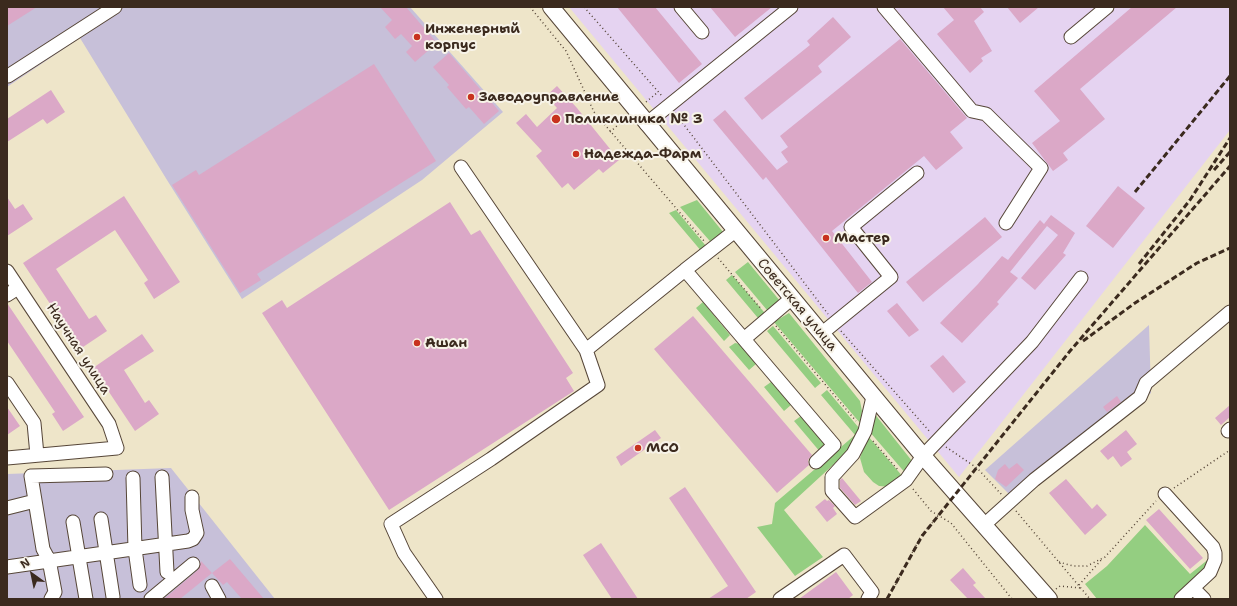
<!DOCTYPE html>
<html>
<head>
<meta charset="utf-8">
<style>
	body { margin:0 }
	#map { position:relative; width:1237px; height:606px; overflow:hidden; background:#eee5c9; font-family:"Shantell Sans",sans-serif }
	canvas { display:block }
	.frame { position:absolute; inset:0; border:8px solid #3b2a1e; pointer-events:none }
	.north { position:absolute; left:12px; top:554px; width:40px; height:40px; -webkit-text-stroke:3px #f7f3e8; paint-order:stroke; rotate:327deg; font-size:11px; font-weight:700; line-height:16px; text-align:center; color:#3b2a1e }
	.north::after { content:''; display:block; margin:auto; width:14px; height:18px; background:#3b2a1e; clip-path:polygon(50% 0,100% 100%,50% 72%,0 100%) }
</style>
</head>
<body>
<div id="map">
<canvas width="1237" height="606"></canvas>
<div class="frame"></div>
<div class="north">N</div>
</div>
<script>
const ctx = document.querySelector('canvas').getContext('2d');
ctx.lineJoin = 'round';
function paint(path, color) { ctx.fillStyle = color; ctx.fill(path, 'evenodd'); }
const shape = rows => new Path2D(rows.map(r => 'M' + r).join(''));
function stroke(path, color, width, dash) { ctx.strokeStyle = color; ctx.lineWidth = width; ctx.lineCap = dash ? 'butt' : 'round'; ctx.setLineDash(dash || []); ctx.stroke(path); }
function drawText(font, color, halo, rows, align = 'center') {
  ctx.font = font + ' "Shantell Sans",sans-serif'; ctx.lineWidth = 4; ctx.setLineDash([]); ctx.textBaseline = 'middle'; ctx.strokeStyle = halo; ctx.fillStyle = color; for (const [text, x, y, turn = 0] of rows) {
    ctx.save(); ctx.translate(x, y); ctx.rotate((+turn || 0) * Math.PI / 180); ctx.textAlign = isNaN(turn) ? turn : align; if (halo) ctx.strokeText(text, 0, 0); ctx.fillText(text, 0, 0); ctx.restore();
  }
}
paint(shape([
	[569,7,1230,7,1230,130,959,477]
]), '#e5d3f1');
paint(shape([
	[7,7,410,7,503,112,422,180,242,299,167,180,80,38,7,87],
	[1149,325,1151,393,1014,499,985,470],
	[171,468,275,599,7,599,7,474]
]), '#c7c0d9');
paint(shape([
	[697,200,723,232,724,235,716,248,680,207],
	[676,210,711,252,702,252,669,213],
	[748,262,780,301,772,316,735,272],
	[732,275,770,319,763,324,726,280],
	[703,302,730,335,724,341,696,308],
	[789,313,860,401,862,411,860,423,774,322],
	[773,326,821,383,815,388,767,331],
	[735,343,740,344,756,364,749,370,729,347],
	[771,382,791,405,784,411,764,387],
	[827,390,859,428,846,453,784,510,823,557,795,576,757,527,772,524,775,503,855,435,821,395],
	[874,413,912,461,907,475,869,431],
	[801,416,826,444,821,453,794,421],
	[868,436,904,478,891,487,879,486,873,482,864,472,860,458],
	[1145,525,1190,574,1210,558,1215,565,1179,599,1097,599,1085,584,1107,566]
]), '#94ce81');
paint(shape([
	[7,7,37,7,7,26],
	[380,7,406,7,437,43,415,62,406,52,412,46,401,34,395,39,385,27,392,20],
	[617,7,655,7,702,64,679,83],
	[710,7,772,7,735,37],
	[943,7,980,7,984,12,974,21,992,51,981,58,983,61,970,73,937,34,954,20],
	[1007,7,1039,7,1020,23],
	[1132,7,1177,7,1080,89,1105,119,1063,153,1068,160,1053,171,1032,143,1060,121,1034,91],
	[833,17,851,37,818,66,822,72,762,120,744,98,810,45,807,41],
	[900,39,967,118,950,132,963,148,936,170,924,156,832,231,872,282,858,293,766,177,763,180,713,120,725,110,777,170,788,162,781,152,788,147,780,136],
	[449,53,499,111,484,124,469,107,466,109,447,87,449,85,433,67],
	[374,64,436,161,257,274,261,280,240,293,172,185,196,170,199,175],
	[557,86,577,108,619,160,603,173,599,169,574,190,568,183,562,188,536,156,542,151,516,123,526,114,537,127,557,108,546,96],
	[51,90,65,112,47,124,43,119,7,142,7,119],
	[1118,186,1145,208,1113,248,1086,226],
	[124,196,180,282,154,299,144,283,148,280,115,230,56,269,89,319,96,315,107,331,80,349,23,263],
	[7,197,15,209,23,204,33,219,7,236],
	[450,202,471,235,480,230,573,373,566,378,574,391,389,510,262,313,282,300,287,308],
	[1051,215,1075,233,1063,253,1066,255,1035,290,1021,278,1058,235,1047,226,1010,272,1018,278,997,302,999,304,962,343,940,323,978,284,1002,256,1008,260,1040,220,1044,224],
	[985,217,1002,237,923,302,906,282],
	[7,303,84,417,63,431,52,414,55,412,7,341],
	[897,303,919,330,909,337,887,311],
	[693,316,812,455,808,460,809,465,777,493,654,349],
	[142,334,154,351,124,370,145,403,149,400,159,414,135,431,93,368],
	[943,355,966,382,953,393,930,366],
	[1117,396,1121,402,1107,412,1103,407],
	[1230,405,1230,417,1221,425,1215,418],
	[7,407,20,426,7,435],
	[655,430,661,438,621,466,616,457],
	[1126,430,1137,444,1127,452,1132,459,1121,467,1113,456,1108,460,1100,451],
	[1017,463,1024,470,1006,487,995,479,998,470,1005,464,1009,469],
	[842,478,861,501,855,505,840,488,840,480],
	[1066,479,1092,509,1097,504,1107,515,1085,535,1049,493],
	[685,487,756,592,746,599,708,599,728,586,669,498],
	[825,499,827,501,829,500,835,506,833,508,837,514,827,522,815,507],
	[1159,509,1203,558,1190,569,1146,520],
	[601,543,638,599,612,599,583,555],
	[230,559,264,599,242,599,227,582,223,585,212,573],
	[201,561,212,573,180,599,164,599,198,570],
	[963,568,976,583,973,585,986,599,968,599,950,580],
	[836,572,853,595,848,599,799,599]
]), '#dba8c7');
const minor = shape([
	[681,7,702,32],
	[884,7,972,111,986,114,1041,168,1006,223],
	[1071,37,1107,7],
	[8,76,115,7],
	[646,124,791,7],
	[461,167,586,350],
	[685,270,735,231],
	[7,271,109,424,117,448,7,458],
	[7,295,18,288],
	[821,334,891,277,851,227,917,173],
	[744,339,792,298],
	[7,383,34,423,37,455],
	[873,397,865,431,853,454,832,477,832,491,855,517,906,480,923,456,1032,342,1081,278],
	[1228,431,1230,429],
	[162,477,167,572],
	[133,478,135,549,140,585],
	[1165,494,1213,547,1215,553,1215,560,1210,572,1181,599],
	[7,508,35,501],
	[101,519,113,597],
	[73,522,86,599],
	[984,525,1034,480,1140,397,1146,383,1230,312],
	[7,567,188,541,193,539,197,533,192,510,192,497],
	[212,586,219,599],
	[1193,588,1204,599],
	[51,599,55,592,49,560,43,549,31,476,106,474],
	[151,599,193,564],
	[436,599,404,553,391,524,491,459,598,385,586,350,685,270,834,445,816,462],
	[780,599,844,555,872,592,868,599]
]);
const major = shape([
	[551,7,923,456,1049,599]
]);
stroke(minor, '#564638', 15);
stroke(major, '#564638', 18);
stroke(shape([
	[530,7,566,51,594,112,704,241],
	[584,7,662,96],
	[646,102,658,92],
	[675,113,828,314],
	[610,132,627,117],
	[718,258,762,310],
	[776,326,856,421],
	[841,331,930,432],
	[873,441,899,471],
	[946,447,977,468,1002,495],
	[1174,488,1230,450],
	[913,489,931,511,951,523,1012,599],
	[1016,511,1090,599],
	[1059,562,1073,566,1087,566,1105,557,1156,501],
	[1079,585,1103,558],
	[1056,589,1060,586,1081,588],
	[888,599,921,536,938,516]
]), '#564638', 1.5, [1, 3]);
stroke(minor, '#fff', 13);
stroke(major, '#fff', 16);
stroke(shape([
	[1214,170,1230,152],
	[1135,192,1230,76],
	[1139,264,1190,200,1230,138],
	[1083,341,1135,303,1197,263,1230,248],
	[887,599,922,536,1070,351,1230,166]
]), '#3b2a1e', 3, [6, 3]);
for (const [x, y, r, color] of [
	[417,37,4,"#c8321e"],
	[471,97,4,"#c8321e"],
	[556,119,5,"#c8321e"],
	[576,154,4,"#c8321e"],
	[826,238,4,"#c8321e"],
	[417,343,4,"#c8321e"],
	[638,448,4,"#c8321e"]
]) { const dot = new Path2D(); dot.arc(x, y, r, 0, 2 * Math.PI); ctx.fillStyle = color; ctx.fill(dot); stroke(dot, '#f7f3e8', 1.5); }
drawText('bold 14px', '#3b2a1e', '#f7f3e8', [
	["Инженерный",425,29],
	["корпус",425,45],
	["Заводоуправление",479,97],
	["Поликлиника № 3",565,119],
	["Надежда-Фарм",584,154],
	["Мастер",834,238],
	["Ашан",425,343],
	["МСО",646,448]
], 'left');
drawText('14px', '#3b2a1e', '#f7f3e8', [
	["Советская улица",797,305,50],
	["Научная улица",78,349,57]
]);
</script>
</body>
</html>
